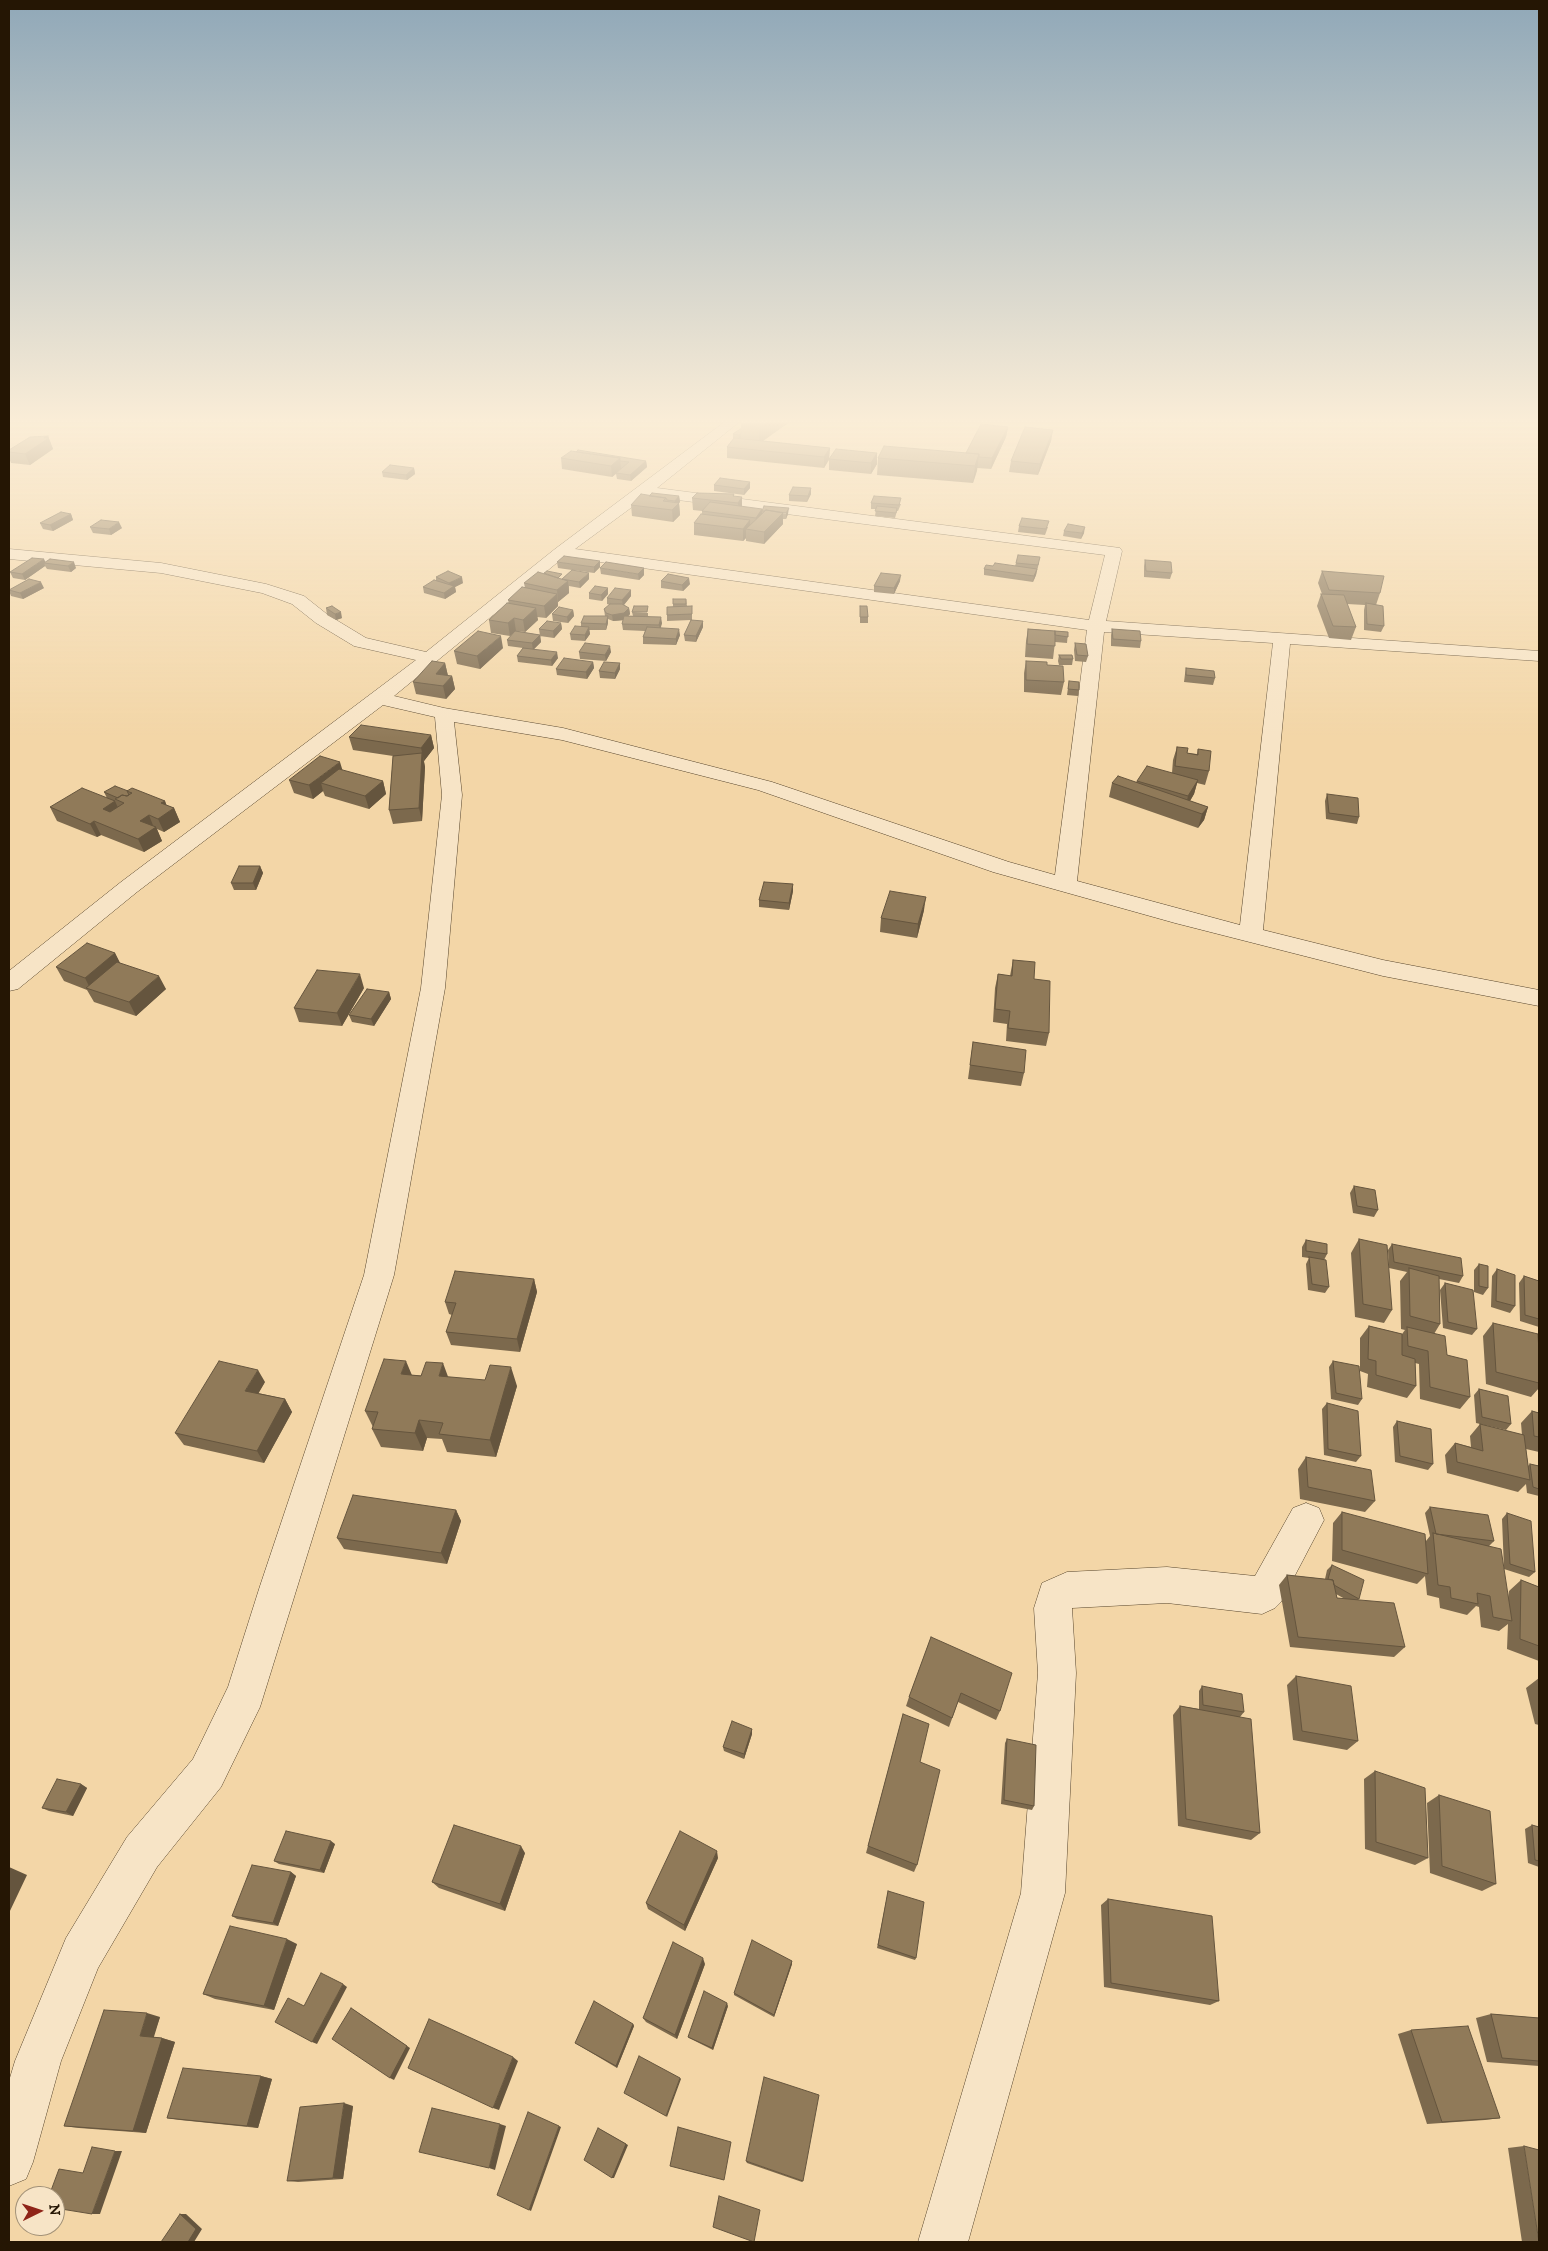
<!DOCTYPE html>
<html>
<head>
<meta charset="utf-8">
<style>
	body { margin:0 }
	#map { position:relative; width:1548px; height:2251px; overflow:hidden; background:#f3d6a7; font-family:"IM FELL DW Pica",serif }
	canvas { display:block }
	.frame { position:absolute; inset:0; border:10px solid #251604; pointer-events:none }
	.north { position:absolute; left:15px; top:2186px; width:50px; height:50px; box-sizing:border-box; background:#f7e4c6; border:1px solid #a39278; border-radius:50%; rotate:86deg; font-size:14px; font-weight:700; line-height:20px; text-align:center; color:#251604 }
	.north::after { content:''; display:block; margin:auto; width:18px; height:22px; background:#8f2418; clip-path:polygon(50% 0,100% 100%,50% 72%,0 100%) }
</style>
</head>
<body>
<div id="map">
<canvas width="1548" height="2251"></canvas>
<div class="frame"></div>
<div class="north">N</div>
</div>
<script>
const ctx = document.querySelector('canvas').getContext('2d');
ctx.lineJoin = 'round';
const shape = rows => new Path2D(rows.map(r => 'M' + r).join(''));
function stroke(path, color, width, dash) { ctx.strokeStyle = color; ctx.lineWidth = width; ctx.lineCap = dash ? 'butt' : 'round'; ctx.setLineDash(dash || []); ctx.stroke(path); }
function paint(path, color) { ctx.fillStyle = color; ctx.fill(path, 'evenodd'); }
const minor = shape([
	[723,423,738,423,657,488,1120,548,1122,551,1106,621,1539,651,1539,661,1290,644,1263,930,1383,960,1539,990,1539,1006,1383,976,1175,923,993,872,758,790,562,740,454,722,462,795,445,988,394,1275,260,1707,221,1787,157,1867,98,1968,61,2061,33,2162,26,2179,9,2186,9,2081,15,2061,66,1938,127,1837,193,1759,228,1687,260,1586,364,1275,421,988,442,795,435,717,383,705,137,892,18,989,9,991,9,971,121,882,416,660,354,646,316,623,292,604,262,593,161,573,9,559,9,549,161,563,266,584,304,596,328,615,366,638,426,652,555,549,723,423],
	[647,496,1105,555,1089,620,575,549,647,496],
	[564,557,1087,630,1055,875,1009,862,772,782,563,728,444,708,394,696,564,557],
	[1104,632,1273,643,1240,925,1077,881,1104,632],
	[1306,1503,1319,1508,1324,1520,1281,1602,1275,1608,1262,1614,1167,1603,1072,1608,1076,1673,1065,1893,968,2242,918,2242,1021,1893,1038,1673,1034,1608,1042,1583,1067,1572,1167,1567,1255,1576,1293,1508,1306,1503]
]);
stroke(minor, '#58462d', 1);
paint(minor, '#f7e4c6');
paint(shape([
	[788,423,762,441,830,448,829,458,877,453,877,464,871,474,829,470,829,460,824,468,727,458,727,447,733,439,733,434,741,429,741,424],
	[1008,427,1006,437,991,469,977,468,973,483,877,475,878,458,966,453],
	[1053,430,1051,441,1038,475,1009,472,1011,461],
	[48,436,53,449,30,465,11,463,9,458,9,450],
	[561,458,646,461,647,467,631,481,617,479,616,474,612,477,562,469],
	[414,468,415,474,407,480,383,477,382,472],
	[750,482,750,488,744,495,714,491,714,485],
	[811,488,811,494,807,502,789,501,789,495],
	[734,494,734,497,742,497,742,507,788,514,786,519,783,519,783,524,764,544,746,541,746,538,743,541,694,535,694,523,702,514,702,511,693,510,692,498],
	[649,496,679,496,680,502,679,503,680,515,673,522,632,516,631,505],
	[871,503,901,504,898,511,897,511,895,518,875,516,876,509,871,509],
	[71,514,73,520,53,531,43,529,40,523],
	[1019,526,1048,527,1045,535,1018,532],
	[90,527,122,528,111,535,93,533],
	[1064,531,1084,533,1081,539,1063,536],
	[50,559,76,568,71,572,47,569,45,566,25,580,13,578,10,572,46,562],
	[1145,560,1172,573,1170,579,1144,577,1144,566],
	[557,562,600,567,594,573,573,570,589,579,580,588,569,586,569,593,558,602,558,606,546,618,537,617,538,620,525,632,516,631,515,631,540,635,541,642,534,649,558,658,552,666,518,662,517,656,523,648,508,646,507,640,515,632,510,636,491,633,489,620,509,603,508,600,525,588,524,583,562,579,572,570,558,568],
	[1016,563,1039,563,1036,575,1033,582,984,575,984,569,1015,566],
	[600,568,644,575,639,580,601,574],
	[1322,571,1380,593,1376,605,1384,626,1381,632,1364,630,1364,610,1365,605,1347,604,1356,627,1351,640,1329,638,1317,606,1321,594,1322,594,1318,583],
	[436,577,463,583,455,587,456,592,445,599,424,593,423,587,436,581],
	[661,581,690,584,683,591,661,588],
	[900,581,894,594,874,592,874,586],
	[44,588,23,599,11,596,9,591,9,590],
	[631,590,631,596,624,605,629,608,630,614,628,616,633,616,632,612,648,613,648,616,662,623,660,628,680,635,676,645,643,644,643,637,645,631,623,630,622,624,623,620,613,621,608,619,608,623,606,630,589,630,590,634,585,641,571,640,570,634,581,627,581,623,605,616,604,609,610,605,607,604,607,598],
	[589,593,608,594,602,601,589,599],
	[686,599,687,606,692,606,692,620,703,627,696,642,685,641,684,635,691,620,667,621,667,615,673,607,673,604],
	[860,606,868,617,868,623,860,623],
	[326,608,342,618,336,620,327,615],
	[573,610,574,616,568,623,553,621,552,614],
	[561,623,562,629,554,638,540,636,539,629],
	[1028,629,1068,632,1067,643,1055,642,1053,659,1025,657,1026,641],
	[1112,629,1141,641,1140,648,1111,646,1111,635],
	[1075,643,1088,656,1086,662,1075,661,1074,650],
	[503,648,480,669,457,664,454,651],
	[579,652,611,652,606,661,580,659],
	[1059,655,1073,659,1072,665,1059,665,1058,661],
	[1026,661,1047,665,1064,682,1061,695,1024,692,1024,673],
	[593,662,594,668,587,679,557,675,556,669],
	[445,663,448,676,452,676,455,689,446,699,416,694,413,682],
	[620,663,620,669,615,679,600,678,599,671],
	[1186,668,1215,678,1213,685,1184,682,1185,674],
	[1069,681,1079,690,1078,696,1067,695],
	[431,735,434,748,424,761,425,767,422,821,393,824,389,810,393,756,353,750,349,737],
	[1177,747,1187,753,1197,754,1198,749,1209,771,1205,785,1197,783,1194,794,1190,801,1208,807,1204,820,1198,828,1109,797,1112,783,1136,782,1137,781,1172,773,1173,760],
	[289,780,383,781,386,794,369,809,325,796,323,791,313,799,294,793],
	[128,791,165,801,166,805,174,808,180,822,164,832,157,829,162,841,144,852,101,835,97,837,57,821,50,807,107,798,104,792],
	[1327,794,1359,817,1357,824,1326,819,1325,801],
	[260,866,263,873,256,890,234,890,231,883],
	[793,891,789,910,759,907,759,900],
	[924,910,917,938,880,932,881,918],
	[115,953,120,963,166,989,136,1016,94,1002,87,990,64,981,56,967],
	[1013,960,1034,979,1049,1033,1046,1046,1006,1041,1007,1024,993,1022,995,988,998,974,1010,976],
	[364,988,342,1026,299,1022,294,1008],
	[389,992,391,999,374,1026,352,1022,349,1015],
	[973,1042,1024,1073,1021,1086,968,1079],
	[1354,1186,1378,1210,1374,1217,1353,1213,1350,1193],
	[1359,1239,1392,1310,1384,1323,1355,1317,1351,1253],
	[1306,1240,1327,1254,1324,1260,1329,1287,1325,1293,1308,1290,1306,1264,1309,1258,1302,1257,1302,1247],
	[1392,1244,1463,1276,1459,1283,1439,1279,1440,1324,1434,1334,1447,1355,1470,1397,1460,1409,1420,1399,1419,1364,1415,1363,1416,1386,1407,1398,1367,1387,1368,1374,1360,1371,1360,1338,1369,1326,1402,1334,1405,1330,1401,1329,1400,1281,1407,1272,1389,1268,1388,1250],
	[1479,1264,1488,1288,1483,1295,1474,1292,1474,1270],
	[1497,1269,1515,1306,1510,1313,1491,1307,1492,1276],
	[1524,1276,1539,1281,1539,1327,1520,1321,1519,1283],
	[534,1279,537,1292,520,1352,451,1345,446,1332,452,1315,449,1314,445,1302],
	[1445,1283,1477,1329,1472,1335,1443,1328,1440,1290],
	[1493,1323,1539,1352,1539,1388,1531,1397,1486,1384,1483,1336],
	[1333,1361,1362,1399,1358,1405,1331,1399,1329,1367],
	[412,1375,448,1377,517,1386,496,1457,447,1452,442,1439,427,1438,423,1451,381,1447,372,1429,373,1427,365,1411],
	[265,1382,258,1393,285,1399,292,1412,264,1463,184,1445,175,1433],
	[1479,1389,1511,1424,1506,1430,1476,1423,1474,1395],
	[1327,1403,1361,1456,1356,1462,1324,1455,1322,1409],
	[1532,1411,1539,1413,1539,1452,1526,1449,1528,1466,1530,1464,1539,1466,1539,1496,1527,1493,1526,1484,1518,1492,1447,1473,1445,1455,1455,1443,1471,1447,1470,1436,1480,1424,1522,1435,1521,1423],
	[1397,1421,1433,1464,1428,1470,1395,1462,1393,1427],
	[1306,1457,1375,1501,1365,1512,1300,1499,1298,1469],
	[1430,1507,1494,1541,1489,1546,1508,1599,1509,1591,1521,1580,1539,1587,1539,1661,1507,1649,1508,1624,1499,1631,1481,1627,1479,1607,1476,1606,1467,1615,1440,1608,1439,1598,1427,1595,1425,1576,1417,1584,1332,1561,1333,1523,1342,1512,1426,1541,1430,1536,1425,1513],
	[456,1510,461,1521,447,1564,344,1549,337,1538],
	[1507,1513,1535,1572,1529,1577,1504,1569,1502,1519],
	[1332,1565,1359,1599,1358,1600,1405,1647,1394,1657,1290,1647,1279,1585,1287,1575,1325,1579,1327,1570],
	[1336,1594,1345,1599,1337,1598],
	[931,1637,1000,1711,996,1720,958,1702,949,1727,906,1706,909,1697],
	[1296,1676,1358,1741,1347,1750,1293,1740,1287,1685],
	[1539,1678,1539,1725,1535,1724,1526,1688],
	[1202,1686,1244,1712,1240,1717,1260,1833,1251,1840,1178,1826,1173,1715,1180,1706,1199,1709,1199,1691],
	[903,1714,920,1762,917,1865,914,1872,866,1853],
	[752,1729,752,1734,744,1759,724,1751,723,1747],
	[1007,1739,1034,1806,1032,1810,1001,1804,1005,1743],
	[1375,1771,1428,1858,1415,1865,1365,1849,1364,1779],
	[81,1784,87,1788,73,1816,49,1811,42,1808],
	[1439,1795,1496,1884,1482,1891,1430,1873,1427,1803],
	[1532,1825,1539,1827,1539,1867,1528,1863,1525,1829],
	[335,1844,324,1873,279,1864,274,1861],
	[525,1853,505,1911,439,1888,432,1882],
	[718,1858,685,1931,648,1909,646,1903],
	[291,1872,296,1876,278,1926,237,1919,232,1916],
	[888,1891,916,1958,915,1960,877,1948],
	[1108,1899,1219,2001,1210,2005,1104,1987,1101,1905],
	[297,1944,274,2010,215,1999,203,1994],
	[792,1961,792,1964,774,2017,734,1995,734,1993],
	[705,1964,677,2039,646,2022,643,2018],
	[728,2006,713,2050,689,2038,688,2037],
	[1491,2014,1539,2018,1539,2066,1487,2062,1476,2018],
	[160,2017,153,2037,162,2038,175,2042,146,2133,79,2128,64,2126],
	[633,2024,634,2026,617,2068,575,2043],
	[1411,2030,1500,2118,1485,2120,1427,2124,1398,2034],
	[261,2076,272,2079,258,2128,180,2120,167,2118],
	[353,2106,343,2179,298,2182,287,2181],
	[1524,2146,1539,2242,1522,2242,1508,2148],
	[746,2161,803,2181,802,2182,747,2163]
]), '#7c694d');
paint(shape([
	[765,423,788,423,759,444,759,428],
	[1008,427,1006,437,991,469,992,458],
	[1053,430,1051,441,1038,475,1040,464],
	[741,433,741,439,739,440,739,435],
	[48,436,53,449,30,465,25,454,44,438],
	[830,448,829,459,824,468,824,457],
	[877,453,877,464,871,474,871,463],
	[979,454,977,471,973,483,975,466],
	[620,458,621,469,612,477,611,466],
	[646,461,647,467,631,481,630,475],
	[414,468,415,474,407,480,406,475],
	[750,482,750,488,744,495,744,489],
	[811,488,811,494,807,502,808,496],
	[679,496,680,502,675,507,675,501],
	[742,497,742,509,738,515,738,503],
	[679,503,680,515,673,522,672,510],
	[789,508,788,514,786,519,786,513],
	[762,509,762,521,756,530,756,518],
	[783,513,783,524,764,544,764,532],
	[71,514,73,520,53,531,50,525],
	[750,520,750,530,746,529,746,538,743,541,743,529],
	[119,522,122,528,111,535,109,529],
	[1085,527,1084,533,1081,539,1082,533],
	[44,559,46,563,44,563,45,566,25,580,22,574],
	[600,561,600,567,594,573,594,567],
	[74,562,76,568,71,572,68,566],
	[644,568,644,575,639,580,638,574],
	[1037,569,1036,575,1033,582,1034,576],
	[589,573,589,579,580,588,579,582],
	[901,575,900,581,894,594,894,588],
	[462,577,463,583,455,587,456,592,445,599,444,593,451,588,449,583],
	[689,578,690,584,683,591,682,585],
	[568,581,569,593,558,602,557,590],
	[41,582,44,588,23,599,20,593],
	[608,588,608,594,602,601,601,595],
	[631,590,631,596,623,606,622,600],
	[557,594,558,606,546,618,544,606],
	[536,608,538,620,525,632,523,620],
	[629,608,630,614,625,620,613,621,612,615],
	[573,610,574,616,568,623,567,617],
	[341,612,342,618,336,620,335,614],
	[608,616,608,623,606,630,606,624],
	[661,617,662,623,660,631,659,625],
	[514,618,516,631,510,636,508,623],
	[703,621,703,627,696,642,696,636],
	[561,623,562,629,554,638,553,631],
	[589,627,590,634,585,641,585,635],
	[679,629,680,635,676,645,676,639],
	[540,635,541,642,533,650,532,643],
	[501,636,503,648,480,669,477,656],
	[610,646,611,652,606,661,605,655],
	[557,652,558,658,552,666,551,660],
	[593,662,594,668,587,679,586,672],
	[445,663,448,676,438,686,436,674],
	[620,663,620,669,615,679,615,673],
	[452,676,455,689,446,699,443,686],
	[431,735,434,748,424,761,421,748],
	[422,753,425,767,422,821,419,808],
	[340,762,344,775,321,783,323,791,313,799,309,785],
	[1198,780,1194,794,1185,809,1188,796],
	[383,781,386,794,369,809,365,796],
	[115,801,121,815,109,822,103,809],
	[165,801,169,812,174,808,180,822,164,832,158,819,161,803],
	[1208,807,1204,820,1198,828,1202,814],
	[149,815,154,828,156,827,162,841,144,852,138,839,140,821],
	[94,821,101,835,97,837,90,824],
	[260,866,263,873,256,890,253,883],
	[793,884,793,891,789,910,789,903],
	[926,897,924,910,917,938,918,924],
	[115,953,122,967,91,990,85,978],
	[360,974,364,988,342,1026,337,1013],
	[159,976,166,989,136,1016,129,1002],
	[389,992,391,999,374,1026,371,1019],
	[534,1279,537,1292,520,1352,517,1339],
	[406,1361,414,1380,401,1374],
	[443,1363,450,1382,439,1376],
	[511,1367,517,1386,496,1457,490,1440],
	[258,1370,265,1382,253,1403,245,1391],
	[285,1399,292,1412,264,1463,257,1451],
	[419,1420,427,1438,423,1451,415,1433],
	[456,1510,461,1521,447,1564,441,1553],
	[752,1729,752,1734,744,1759,744,1754],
	[81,1784,87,1788,73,1816,66,1812],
	[331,1841,335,1844,324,1873,320,1870],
	[521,1846,525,1853,505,1911,500,1904],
	[717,1851,718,1858,685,1931,684,1925],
	[9,1867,27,1875,9,1913],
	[291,1872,296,1876,278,1926,273,1923],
	[287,1939,297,1944,274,2010,264,2006],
	[703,1958,705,1964,677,2039,675,2035],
	[792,1961,792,1964,774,2017,774,2015],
	[343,1984,347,1987,317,2044,312,2042],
	[727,2003,728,2006,713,2050,712,2048],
	[351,2008,410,2048,394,2080,390,2078],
	[147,2013,160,2017,153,2040,140,2036],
	[633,2024,634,2026,617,2068,616,2066],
	[162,2038,175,2042,146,2133,133,2131],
	[513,2057,518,2061,499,2110,493,2108],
	[261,2076,272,2079,258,2128,247,2126],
	[680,2078,681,2079,667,2117,666,2116],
	[344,2103,353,2106,343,2179,333,2178],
	[500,2124,506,2126,495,2170,489,2168],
	[559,2126,561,2127,531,2211,529,2210],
	[598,2128,628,2145,614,2178,612,2178],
	[115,2151,122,2151,100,2214,92,2214],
	[180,2214,186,2214,202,2229,194,2242,188,2242]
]), '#65553e');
const building = shape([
	[742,423,765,423,759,428,741,424,742,423],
	[981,424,1008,427,992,458,979,457,979,454,966,453,981,424],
	[1025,427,1053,430,1040,464,1011,461,1025,427],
	[740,429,741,429,741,433,739,435,733,434,740,429],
	[48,436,44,438,49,438,25,454,9,452,9,450,30,437,48,436],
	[734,438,830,448,824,457,727,447,734,438],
	[884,446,979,454,975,466,878,458,884,446],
	[836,449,877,453,871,463,829,459,836,449],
	[578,450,646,461,630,475,616,473,629,462,620,461,620,458,576,452,578,450],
	[571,451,620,458,611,466,561,458,571,451],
	[390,465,414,468,406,475,382,472,390,465],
	[720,478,750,482,744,489,714,485,720,478],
	[793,487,811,488,808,496,789,495,793,487],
	[652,493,679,496,675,501,667,500,666,498,649,496,652,493],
	[697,493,734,494,733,496,742,497,738,503,692,498,697,493],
	[641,494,666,498,663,501,679,503,672,510,631,505,641,494],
	[874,496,901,498,899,505,871,503,874,496],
	[710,502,762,509,756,518,702,511,710,502],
	[764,506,789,508,786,513,766,510,764,511,762,511,764,506],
	[877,506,897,508,896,513,875,511,877,506],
	[766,510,783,513,764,532,746,529,766,510],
	[61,512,71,514,50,525,40,523,61,512],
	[701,514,750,520,743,529,694,523,701,514],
	[1022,518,1049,521,1046,529,1019,526,1022,518],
	[101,520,119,522,109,529,90,527,101,520],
	[1068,524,1085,527,1082,533,1064,531,1068,524],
	[1018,555,1040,557,1038,565,1016,563,1018,555],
	[564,556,600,561,594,567,557,562,564,556],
	[32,558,44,559,22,574,10,572,32,558],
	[50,559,74,562,68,566,44,563,50,559],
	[1145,560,1171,562,1172,573,1146,571,1145,560],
	[606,562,644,568,638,574,600,568,606,562],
	[995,563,1037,569,1034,576,984,569,986,565,993,566,995,563],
	[572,570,589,573,579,582,562,579,572,570],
	[448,571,462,577,449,583,436,577,448,571],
	[547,571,562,574,558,578,544,573,547,571],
	[1322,571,1384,576,1380,593,1329,590,1322,571],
	[538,572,568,581,557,590,524,583,538,572],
	[881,573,901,575,894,588,874,586,881,573],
	[668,574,689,578,682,585,661,581,668,574],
	[29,579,41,582,20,593,9,590,29,579],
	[434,580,454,586,444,593,423,587,434,580],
	[595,586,608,588,601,595,589,593,595,586],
	[522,587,557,594,544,606,508,600,522,587],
	[615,588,631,590,622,600,607,598,615,588],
	[1321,594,1344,595,1356,627,1333,626,1321,594],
	[673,599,686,599,686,604,673,604,673,599],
	[507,603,536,608,523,620,514,618,508,623,489,620,507,603],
	[1366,603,1383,606,1384,626,1367,624,1366,603],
	[610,604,622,604,629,608,624,613,612,615,606,613,604,609,610,604],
	[332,606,341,612,335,614,326,608,332,606],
	[634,606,648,606,647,612,632,612,634,606],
	[692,606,692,614,667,615,667,607,692,606],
	[860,606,867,606,868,617,860,617,860,606],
	[559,607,573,610,567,617,552,614,559,607],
	[584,616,608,616,606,624,581,623,584,616],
	[624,616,661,617,659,625,622,624,624,616],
	[691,620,703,621,696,636,684,635,691,620],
	[547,621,561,623,553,631,539,629,547,621],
	[575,626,589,627,585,635,570,634,575,626],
	[647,627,679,629,676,639,643,637,647,627],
	[1028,629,1055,631,1055,646,1027,644,1028,629],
	[1112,629,1140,631,1141,641,1113,639,1112,629],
	[478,631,501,636,477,656,454,651,478,631],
	[515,631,540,635,532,643,507,640,515,631],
	[1055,631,1068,632,1068,637,1055,635,1055,631],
	[585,643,610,646,605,655,579,652,585,643],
	[1075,643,1086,644,1088,656,1077,655,1075,643],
	[523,648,557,652,551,660,517,656,523,648],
	[1059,655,1072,655,1073,659,1061,659,1059,655],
	[564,658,593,662,586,672,556,669,564,658],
	[432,661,445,663,436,674,452,676,443,686,413,682,432,661],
	[1026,661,1047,662,1047,665,1063,666,1064,682,1026,680,1026,661],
	[604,662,620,663,615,673,599,671,604,662],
	[1186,668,1214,671,1215,678,1186,675,1186,668],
	[1069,681,1079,682,1079,690,1068,689,1069,681],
	[361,725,431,735,421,748,349,737,361,725],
	[1177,747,1188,748,1187,753,1198,755,1198,749,1211,751,1209,771,1175,766,1177,747],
	[422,753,419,808,389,810,393,756,422,753],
	[320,756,340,762,309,785,289,780,320,756],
	[1147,766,1198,780,1188,796,1137,781,1147,766],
	[339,769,383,781,365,796,321,783,339,769],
	[1118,776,1208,807,1202,814,1112,783,1118,776],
	[115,786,128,791,127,791,129,795,127,796,122,795,118,798,104,792,115,786],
	[82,788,115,801,103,809,110,812,124,803,115,799,122,795,127,796,132,793,127,791,132,788,165,801,161,803,174,808,158,819,149,815,140,821,156,827,138,839,94,821,90,824,50,807,82,788],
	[1327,794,1358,798,1359,817,1329,813,1327,794],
	[239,866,260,866,253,883,231,883,239,866],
	[764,882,793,884,789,903,759,900,764,882],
	[890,891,926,897,918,924,881,918,890,891],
	[87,943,115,953,85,978,56,967,87,943],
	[1013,960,1035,962,1034,979,1050,981,1049,1033,1008,1028,1010,1011,995,1009,998,974,1012,976,1013,960],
	[117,962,159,976,129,1002,86,988,117,962],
	[317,970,360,974,337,1013,294,1008,317,970],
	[367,989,389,992,371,1019,349,1015,367,989],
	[973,1042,1026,1050,1024,1073,970,1065,973,1042],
	[1354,1186,1375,1190,1378,1210,1357,1206,1354,1186],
	[1359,1239,1387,1245,1392,1310,1363,1304,1359,1239],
	[1306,1240,1327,1244,1327,1254,1306,1251,1306,1240],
	[1392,1244,1461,1258,1463,1276,1394,1262,1392,1244],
	[1309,1257,1326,1260,1329,1287,1312,1284,1309,1257],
	[1479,1264,1488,1266,1488,1288,1479,1286,1479,1264],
	[1409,1268,1439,1276,1440,1324,1410,1316,1409,1268],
	[1497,1269,1515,1275,1515,1306,1496,1301,1497,1269],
	[455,1271,534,1279,517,1339,446,1332,456,1303,445,1302,455,1271],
	[1524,1276,1539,1281,1539,1319,1525,1315,1524,1276],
	[1445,1283,1473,1290,1477,1329,1448,1322,1445,1283],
	[1493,1323,1538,1334,1539,1352,1539,1383,1496,1372,1493,1323],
	[1369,1326,1402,1334,1402,1355,1415,1359,1416,1386,1376,1375,1376,1361,1368,1359,1369,1326],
	[1407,1327,1445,1336,1447,1355,1467,1360,1470,1397,1430,1387,1428,1351,1408,1346,1407,1327],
	[384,1359,406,1361,401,1374,421,1376,426,1362,443,1363,439,1376,485,1380,490,1365,511,1367,490,1440,439,1434,443,1423,419,1420,415,1433,372,1429,378,1412,365,1411,384,1359],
	[219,1361,258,1370,245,1391,285,1399,257,1451,175,1433,219,1361],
	[1333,1361,1359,1366,1362,1399,1336,1393,1333,1361],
	[1479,1389,1508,1396,1511,1424,1482,1417,1479,1389],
	[1327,1403,1358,1411,1361,1456,1328,1449,1327,1403],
	[1532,1411,1539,1413,1539,1437,1534,1436,1532,1411],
	[1397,1421,1431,1429,1433,1464,1400,1456,1397,1421],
	[1480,1424,1524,1435,1530,1480,1457,1462,1455,1443,1483,1451,1480,1424],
	[1306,1457,1371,1470,1375,1501,1308,1487,1306,1457],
	[1530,1464,1539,1466,1539,1489,1533,1487,1530,1464],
	[353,1495,456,1510,441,1553,337,1538,353,1495],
	[1430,1507,1488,1515,1494,1541,1436,1534,1430,1507],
	[1342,1512,1425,1534,1428,1574,1342,1550,1342,1512],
	[1507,1513,1531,1521,1535,1572,1510,1564,1507,1513],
	[1433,1533,1501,1549,1512,1621,1493,1617,1490,1596,1477,1593,1478,1604,1451,1598,1450,1587,1438,1585,1433,1533],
	[1332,1565,1364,1580,1359,1599,1334,1585,1333,1580,1328,1579,1332,1565],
	[1287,1575,1333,1580,1337,1598,1394,1603,1405,1647,1298,1637,1287,1575],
	[1521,1580,1539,1587,1539,1646,1520,1639,1521,1580],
	[931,1637,1012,1673,1000,1711,961,1693,952,1718,909,1697,931,1637],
	[1296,1676,1351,1686,1358,1741,1302,1731,1296,1676],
	[1202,1686,1242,1694,1244,1712,1203,1705,1202,1686],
	[1180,1706,1251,1719,1260,1833,1186,1819,1180,1706],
	[903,1714,929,1724,920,1762,940,1770,917,1865,868,1846,903,1714],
	[732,1721,752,1729,744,1754,723,1747,732,1721],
	[1007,1739,1036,1745,1034,1806,1004,1800,1007,1739],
	[1375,1771,1425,1788,1428,1858,1376,1842,1375,1771],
	[57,1779,81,1784,66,1812,42,1808,57,1779],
	[1439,1795,1490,1811,1496,1884,1442,1866,1439,1795],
	[454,1825,521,1846,500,1904,432,1882,454,1825],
	[1532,1825,1539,1827,1539,1861,1535,1860,1532,1825],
	[286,1831,331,1841,320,1870,274,1861,286,1831],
	[680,1831,717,1851,684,1925,646,1903,680,1831],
	[252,1865,291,1872,273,1923,232,1916,252,1865],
	[888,1891,924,1902,916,1958,878,1945,888,1891],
	[1108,1899,1212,1916,1219,2001,1111,1983,1108,1899],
	[230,1926,287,1939,264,2006,203,1994,230,1926],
	[752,1940,792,1961,774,2015,734,1993,752,1940],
	[673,1942,703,1958,675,2035,643,2018,673,1942],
	[321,1973,343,1984,312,2042,275,2022,288,1998,304,2006,321,1973],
	[704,1991,727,2003,712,2048,688,2037,704,1991],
	[594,2001,633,2024,616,2066,575,2043,594,2001],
	[351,2008,407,2046,390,2078,332,2039,351,2008],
	[104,2010,147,2013,140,2036,162,2038,133,2131,64,2126,104,2010],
	[1491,2014,1539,2018,1539,2061,1502,2058,1491,2014],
	[429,2019,513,2057,493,2108,408,2068,429,2019],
	[1468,2026,1500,2118,1442,2122,1411,2030,1468,2026],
	[639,2056,680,2078,666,2116,624,2093,639,2056],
	[183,2068,261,2076,247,2126,167,2118,183,2068],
	[764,2077,819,2095,803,2181,746,2161,764,2077],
	[344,2103,333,2178,287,2181,300,2107,344,2103],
	[432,2108,500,2124,489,2168,419,2152,432,2108],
	[528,2112,559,2126,529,2210,497,2195,528,2112],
	[678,2127,731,2142,724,2180,670,2166,678,2127],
	[598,2128,626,2144,612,2178,584,2160,598,2128],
	[1524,2146,1539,2150,1539,2242,1524,2146],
	[92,2147,115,2151,92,2214,55,2208,55,2196,49,2196,59,2169,83,2173,92,2147],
	[719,2196,760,2210,754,2242,713,2227,719,2196],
	[180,2214,196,2229,188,2242,161,2242,180,2214]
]);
paint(building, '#907a59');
stroke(building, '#65553e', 1);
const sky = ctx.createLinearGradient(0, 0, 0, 738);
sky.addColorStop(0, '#90a8b8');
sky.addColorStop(0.57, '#faedd7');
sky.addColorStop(1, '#faedd700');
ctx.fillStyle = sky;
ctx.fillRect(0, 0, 1548, 738);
</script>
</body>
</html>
